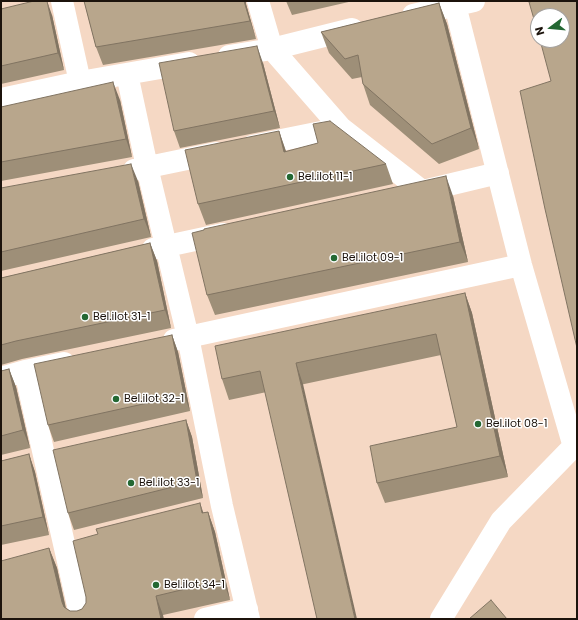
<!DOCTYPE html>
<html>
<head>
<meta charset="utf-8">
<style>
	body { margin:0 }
	#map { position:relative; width:578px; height:620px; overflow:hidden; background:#f5d8c4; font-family:Poppins,sans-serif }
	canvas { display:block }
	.frame { position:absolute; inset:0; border:2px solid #1c130c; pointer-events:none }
	.north { position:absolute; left:530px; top:8px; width:40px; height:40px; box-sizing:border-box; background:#fff; border:1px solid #a4a19e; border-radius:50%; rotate:254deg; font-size:11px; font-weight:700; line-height:16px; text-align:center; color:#1c130c }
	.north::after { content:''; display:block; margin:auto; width:14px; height:18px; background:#246833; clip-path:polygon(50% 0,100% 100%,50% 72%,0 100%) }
</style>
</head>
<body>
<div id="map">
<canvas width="578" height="620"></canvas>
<div class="frame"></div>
<div class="north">N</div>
</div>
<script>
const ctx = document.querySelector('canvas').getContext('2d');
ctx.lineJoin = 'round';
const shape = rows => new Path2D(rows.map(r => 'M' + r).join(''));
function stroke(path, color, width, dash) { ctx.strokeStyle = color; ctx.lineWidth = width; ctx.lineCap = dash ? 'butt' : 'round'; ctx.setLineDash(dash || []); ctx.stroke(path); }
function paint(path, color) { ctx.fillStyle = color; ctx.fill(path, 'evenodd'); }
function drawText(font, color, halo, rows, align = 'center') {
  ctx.font = font + ' Poppins,sans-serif'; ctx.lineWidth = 3; ctx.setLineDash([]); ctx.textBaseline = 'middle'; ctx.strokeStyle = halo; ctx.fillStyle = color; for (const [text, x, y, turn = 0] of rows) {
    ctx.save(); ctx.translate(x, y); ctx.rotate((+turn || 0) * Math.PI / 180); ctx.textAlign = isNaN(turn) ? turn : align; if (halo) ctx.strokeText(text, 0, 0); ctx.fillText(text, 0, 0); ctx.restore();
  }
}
stroke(shape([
	[62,1,80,82],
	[258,1,272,49,341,128,422,191],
	[454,1,521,265,574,447],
	[413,15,474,1],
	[229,56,272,49,352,29],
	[127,74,147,167,188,337,222,506,249,619],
	[1,99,80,82,189,63],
	[252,146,341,128],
	[134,170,216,153],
	[419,192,498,173],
	[153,249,223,234],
	[174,340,521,265],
	[25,371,81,619],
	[1,378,25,371,64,363],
	[205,619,247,609],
	[441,619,501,521,577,443]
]), '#fff', 22);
paint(shape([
	[84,1,246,1,246,4,256,39,103,65,96,47],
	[286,1,353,1,292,15],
	[439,3,447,24,479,149,439,164,370,105,363,84,362,77,352,79,329,53,321,32],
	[1,9,52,15,64,70,1,84],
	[263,63,280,128,180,148,174,131],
	[120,100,132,157,1,181,1,107],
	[279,131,286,151,386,164,393,184,206,225,198,204],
	[138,181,151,237,1,271,1,188],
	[453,196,468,262,215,315,207,295],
	[150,243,157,261,171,328,22,359,1,365,1,278],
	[465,293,472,313,508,477,385,503,377,483,457,427,441,355,229,400,222,379],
	[172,335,178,352,190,411,54,442,48,425],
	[9,369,16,387,30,448,1,455,1,371],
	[186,420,192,437,203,498,74,530,68,513],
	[29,454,35,472,49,535,1,545,1,461],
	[208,512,215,532,230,600,163,615,1,619,49,548,57,568,66,608,70,611,77,611,82,609,204,513]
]), '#9e8f78');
paint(shape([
	[47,1,52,15,64,70,58,53],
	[244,1,246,1,246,4,256,39,250,21],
	[439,3,447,24,479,149,471,128],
	[257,46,263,63,280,128,274,111],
	[113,82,120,100,132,157,126,139],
	[279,131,286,152,284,152],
	[131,164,138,181,151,237,144,219],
	[446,176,453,196,468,262,460,242],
	[150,243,157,261,171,328,165,310],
	[465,293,472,313,508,477,500,456],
	[172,335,178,352,190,411,184,395],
	[296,363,303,384,357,619,355,619],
	[9,369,16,387,30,448,23,430],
	[186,420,192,437,203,498,197,481],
	[29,454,35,472,49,535,43,517],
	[200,503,207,523,202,513],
	[208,512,215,532,230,600,223,580],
	[49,548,57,568,68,619,62,602],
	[156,596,163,615,164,619,161,619]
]), '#817462');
const building = shape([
	[34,1,47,1,58,53,1,66,1,9,34,1],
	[84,1,244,1,250,21,96,47,84,1],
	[534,1,577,1,577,348,545,209,520,91,551,81,540,40,562,40,562,16,538,16,538,33,529,2,534,1],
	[439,3,471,128,432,144,363,84,358,55,345,59,321,32,439,3],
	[257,46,274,111,174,131,159,63,257,46],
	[113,82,126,139,1,162,1,107,113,82],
	[330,121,386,164,198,204,185,150,279,131,284,152,318,143,313,124,330,121],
	[131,164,144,219,1,252,1,188,131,164],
	[446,176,460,242,207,295,192,233,204,230,204,229,446,176],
	[150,243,165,310,16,341,1,345,1,278,150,243],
	[465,293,500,456,377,483,370,446,457,427,436,334,296,363,355,619,317,619,260,371,222,379,215,346,465,293],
	[172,335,184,395,48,425,34,364,172,335],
	[9,369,23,430,1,436,1,371,9,369],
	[186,420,197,481,68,513,53,450,186,420],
	[29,454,43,517,1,526,1,461,29,454],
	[200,503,202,513,208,512,223,580,156,596,161,619,1,619,1,561,49,548,62,602,64,607,70,611,77,611,82,609,86,603,86,597,73,541,98,534,96,529,200,503],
	[491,600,507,619,469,619,491,600]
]);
paint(building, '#b8a68c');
stroke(building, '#817462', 1);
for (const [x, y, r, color] of [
	[290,177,4,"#246833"],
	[334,258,4,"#246833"],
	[85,317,4,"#246833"],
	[116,399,4,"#246833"],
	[478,424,4,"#246833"],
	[131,483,4,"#246833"],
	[156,585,4,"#246833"]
]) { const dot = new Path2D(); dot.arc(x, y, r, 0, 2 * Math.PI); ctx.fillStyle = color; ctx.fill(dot); stroke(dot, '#fff', 1.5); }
drawText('11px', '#1c130c', '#fff', [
	["Bel.ilot 11-1",298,177],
	["Bel.ilot 09-1",342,258],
	["Bel.ilot 31-1",93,317],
	["Bel.ilot 32-1",124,399],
	["Bel.ilot 08-1",486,424],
	["Bel.ilot 33-1",139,483],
	["Bel.ilot 34-1",164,585]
], 'left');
</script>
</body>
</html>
